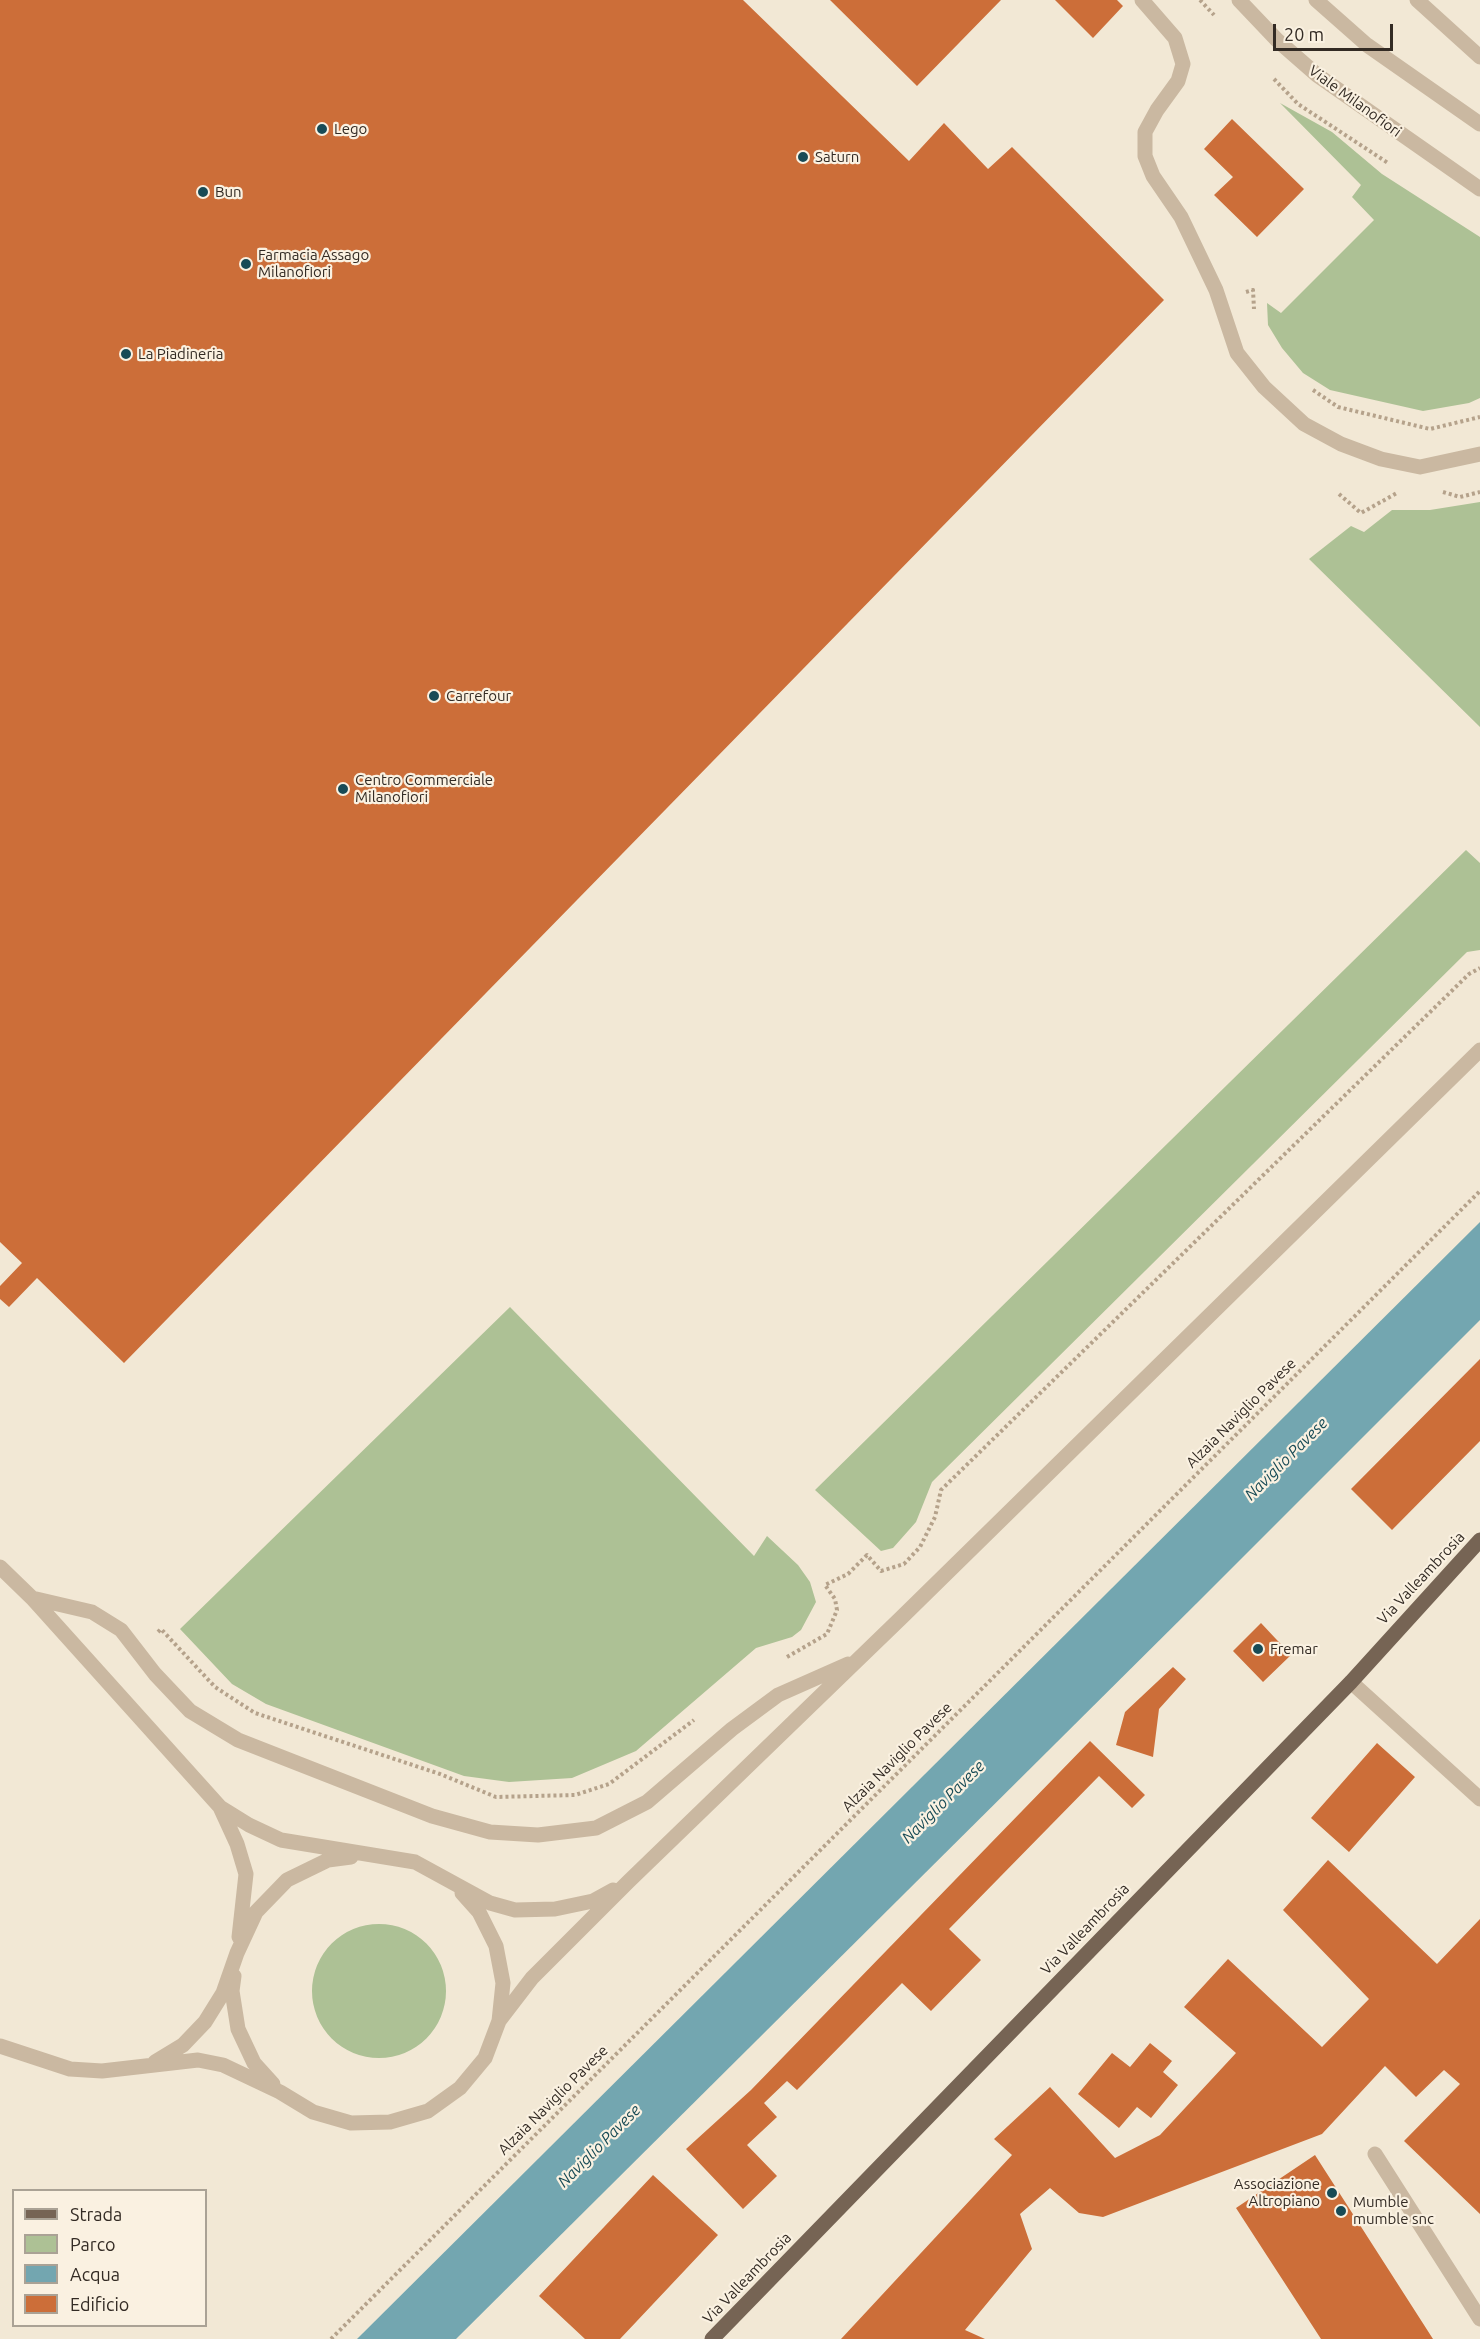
<!DOCTYPE html>
<html>
<head>
<meta charset="utf-8">
<style>
	body { margin:0 }
	#map { position:relative; width:1480px; height:2339px; overflow:hidden; background:#f2e8d5; font-family:Ubuntu,sans-serif }
	canvas { display:block }
	.legend { position:absolute; left:12px; top:2189px; width:195px; height:138px; box-sizing:border-box; background:#faf1e1; border:2px solid #aaa295; margin:0; padding:8px 10px; list-style:none; font-size:18px; color:#332b24 }
	.legend li { display:flex; align-items:center; gap:12px; height:30px }
	.legend b { width:30px; border:2px solid #aaa295 }
	.scale { position:absolute; left:1273px; top:24px; width:120px; height:27px; box-sizing:border-box; border:3px solid #332b24; border-top:0; padding-left:8px; font-size:18px; line-height:21px; white-space:nowrap; color:#332b24; -webkit-text-stroke:4px #faf1e1; paint-order:stroke }
</style>
</head>
<body>
<div id="map">
<canvas width="1480" height="2339"></canvas>
<ul class="legend">
<li><b style="height:8px;background:#766454"></b>Strada</li>
<li><b style="height:16px;background:#adc195"></b>Parco</li>
<li><b style="height:16px;background:#73a6b0"></b>Acqua</li>
<li><b style="height:16px;background:#cc6e39"></b>Edificio</li>
</ul>
<div class="scale">20 m</div>
</div>
<script>
const ctx = document.querySelector('canvas').getContext('2d');
ctx.lineJoin = 'round';
function paint(path, color) { ctx.fillStyle = color; ctx.fill(path, 'evenodd'); }
const shape = rows => new Path2D(rows.map(r => 'M' + r).join(''));
function stroke(path, color, width, dash) { ctx.strokeStyle = color; ctx.lineWidth = width; ctx.lineCap = dash ? 'butt' : 'round'; ctx.setLineDash(dash || []); ctx.stroke(path); }
function drawText(font, color, halo, rows, align = 'center') {
  ctx.font = font + ' Ubuntu,sans-serif'; ctx.lineWidth = 4.5; ctx.setLineDash([]); ctx.textBaseline = 'middle'; ctx.strokeStyle = halo; ctx.fillStyle = color; for (const [text, x, y, turn = 0] of rows) {
    ctx.save(); ctx.translate(x, y); ctx.rotate((+turn || 0) * Math.PI / 180); ctx.textAlign = isNaN(turn) ? turn : align; if (halo) ctx.strokeText(text, 0, 0); ctx.fillText(text, 0, 0); ctx.restore();
  }
}
paint(shape([
	[1280,103,1332,132,1382,174,1480,237,1480,398,1469,403,1423,411,1330,390,1303,373,1282,348,1268,325,1267,303,1281,313,1374,220,1352,197,1361,185],
	[1480,502,1480,727,1309,559,1351,526,1364,532,1392,510,1430,510],
	[1466,850,1480,863,1480,950,1467,952,932,1482,916,1522,893,1548,881,1551,815,1490],
	[510,1307,754,1556,767,1536,798,1565,810,1582,816,1602,801,1630,792,1637,756,1648,636,1751,572,1778,509,1782,464,1776,266,1704,232,1684,180,1629],
	'312 1991a67 67 0 1 1 134 0a67 67 0 1 1-134 0Z'
]), '#adc195');
paint(shape([
	[1480,1222,1480,1320,1201,1599,456,2339,357,2339]
]), '#73a6b0');
paint(shape([
	[0,0,743,0,909,161,944,123,988,169,1012,147,1164,300,124,1363,37,1278,9,1307,0,1299,0,1286,22,1263,0,1242],
	[830,0,1001,0,917,86],
	[1055,0,1117,0,1123,6,1093,38],
	[1232,119,1304,189,1257,237,1214,195,1233,177,1204,149],
	[1480,1359,1480,1441,1392,1530,1351,1489],
	[1261,1623,1291,1655,1263,1682,1233,1651],
	[1173,1667,1186,1679,1159,1709,1153,1757,1116,1745,1125,1712],
	[1090,1741,1145,1795,1132,1808,1099,1776,949,1929,981,1960,931,2011,902,1983,797,2090,787,2081,764,2103,777,2117,747,2145,777,2176,743,2209,686,2149,751,2090],
	[1377,1743,1415,1777,1349,1852,1311,1818],
	[1328,1860,1437,1964,1480,1919,1480,2214,1404,2141,1460,2084,1444,2070,1416,2097,1385,2066,1322,2134,1103,2217,1079,2213,1050,2188,1020,2214,1032,2249,965,2330,985,2339,841,2339,1012,2155,994,2139,1050,2087,1115,2158,1160,2135,1236,2053,1184,2007,1228,1959,1322,2047,1369,1999,1283,1910],
	[1150,2043,1172,2061,1163,2072,1178,2085,1151,2118,1137,2107,1119,2128,1078,2094,1112,2053,1130,2067],
	[1315,2155,1433,2339,1321,2339,1236,2208],
	[653,2175,718,2235,620,2339,585,2339,539,2296]
]), '#cc6e39');
stroke(shape([
	[1200,0,1214,15],
	[1274,79,1298,104,1388,163],
	[1246,292,1253,290,1254,309],
	[1313,390,1338,407,1430,429,1480,417],
	[1443,492,1460,497,1480,492],
	[1339,494,1361,513,1397,493],
	[158,1632,161,1629,215,1687,255,1713,440,1774,496,1797,575,1795,609,1784,694,1720],
	[787,1657,827,1634,837,1610,835,1599,825,1585,848,1574,867,1555,881,1571,904,1564,920,1547,935,1517,941,1490,1469,974,1480,968],
	[331,2339,1480,1191]
]), '#b5a28b', 4, [3, 3]);
stroke(shape([
	[1142,0,1175,38,1183,64,1178,81,1157,110,1145,132,1145,156,1153,176,1181,217,1216,290,1237,353,1264,387,1304,424,1341,444,1381,459,1420,467,1480,454],
	[1417,0,1480,57],
	[0,1567,32,1598,220,1807,249,1825,281,1840,415,1862,490,1903,515,1910,555,1909,593,1901,613,1890],
	[32,1598,92,1612,121,1630,155,1674,190,1711,238,1740,432,1816,490,1832,538,1835,596,1828,647,1802,732,1729,778,1695,848,1664],
	[220,1807,237,1844,246,1874,239,1937],
	[234,1976,232,1991,238,2029,254,2063,273,2084],
	[499,2021,532,1978,628,1882,902,1617,1480,1050],
	[0,2046,70,2069,102,2071,198,2060,223,2065,280,2092,313,2112,351,2123,390,2122,428,2111,460,2088,485,2058,499,2021,503,1983,496,1946,479,1912,462,1893],
	[155,2062,183,2045,205,2022,223,1993,237,1953,256,1912,287,1880,328,1860,351,1857]
]), '#cab8a1', 15);
stroke(shape([
	[1239,0,1277,40,1317,75,1480,189],
	[1316,0,1367,45,1480,124],
	[1351,1682,1480,1799],
	[1375,2154,1480,2319]
]), '#cab8a1', 15);
stroke(shape([
	[712,2339,1351,1682,1480,1540]
]), '#766454', 15);
for (const [x, y, r, color] of [
	[322,129,6,"#184b56"],
	[803,157,6,"#184b56"],
	[203,192,6,"#184b56"],
	[246,264,6,"#184b56"],
	[126,354,6,"#184b56"],
	[434,696,6,"#184b56"],
	[343,789,6,"#184b56"],
	[1258,1649,6,"#184b56"],
	[1332,2193,6,"#184b56"],
	[1341,2211,6,"#184b56"]
]) { const dot = new Path2D(); dot.arc(x, y, r, 0, 2 * Math.PI); ctx.fillStyle = color; ctx.fill(dot); stroke(dot, '#faf1e1', 2); }
drawText('15px', '#332b24', '#faf1e1', [
	["Viale Milanofiori",1355,101,36],
	["Alzaia Naviglio Pavese",1241,1413,-45],
	["Via Valleambrosia",1421,1578,-47],
	["Alzaia Naviglio Pavese",897,1757,-45],
	["Via Valleambrosia",1085,1929,-46],
	["Alzaia Naviglio Pavese",553,2100,-45],
	["Via Valleambrosia",747,2278,-46]
]);
drawText('15px', '#332b24', '#faf1e1', [
	["Lego",334,129],
	["Saturn",815,157],
	["Bun",215,192],
	["Farmacia Assago",258,255],
	["Milanofiori",258,272],
	["La Piadineria",138,354],
	["Carrefour",446,696],
	["Centro Commerciale",355,780],
	["Milanofiori",355,797],
	["Fremar",1270,1649],
	["Associazione",1320,2184,"right"],
	["Altropiano",1320,2201,"right"],
	["Mumble",1353,2202],
	["mumble snc",1353,2219]
], 'left');
drawText('italic 16px', '#184b56', '#faf1e1', [
	["Naviglio Pavese",1286,1459,-45],
	["Naviglio Pavese",943,1802,-45],
	["Naviglio Pavese",599,2146,-45]
]);
</script>
</body>
</html>
